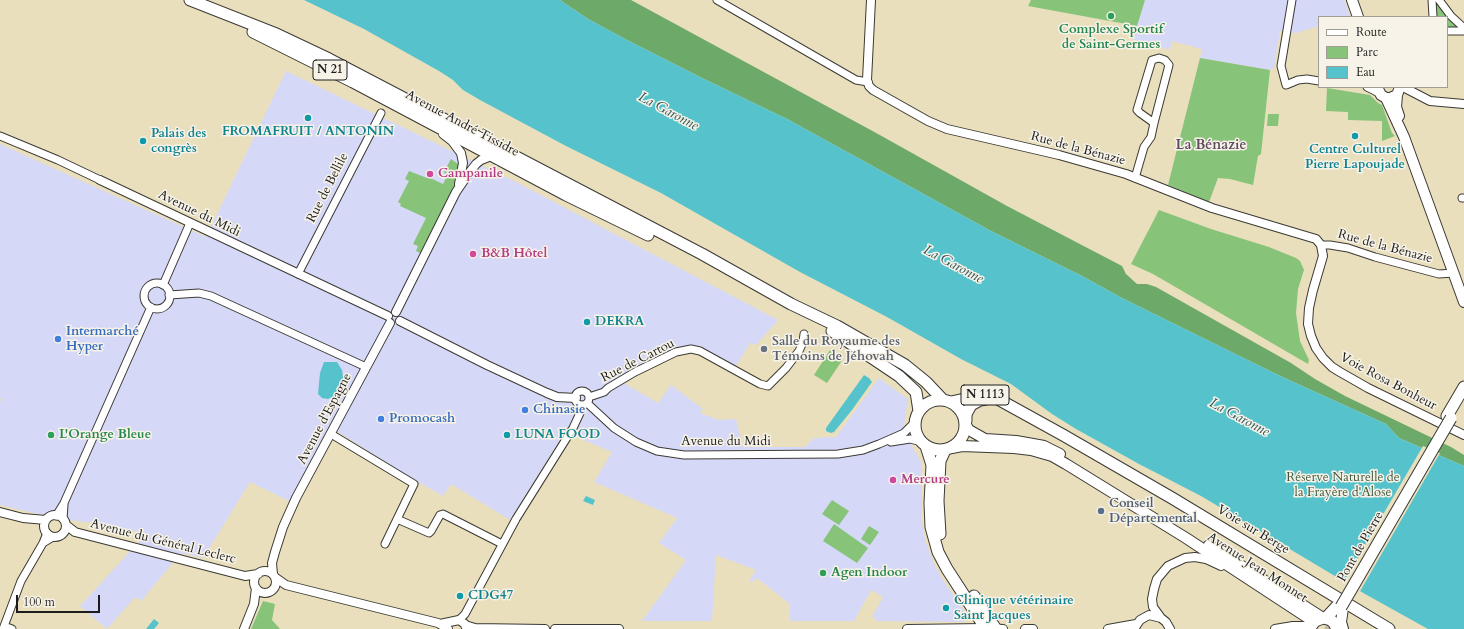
<!DOCTYPE html>
<html>
<head>
<meta charset="utf-8">
<style>
	body { margin:0 }
	#map { position:relative; width:1464px; height:629px; overflow:hidden; background:#e9dfbc; font-family:Cardo,serif }
	canvas { display:block }
	.legend { position:absolute; left:1318px; top:16px; width:130px; height:72px; box-sizing:border-box; background:#f7f3e8; border:1px solid #9f9d96; margin:0; padding:5px 7px; list-style:none; font-size:12px; color:#1c1c1c }
	.legend li { display:flex; align-items:center; gap:8px; height:20px }
	.legend b { width:20px; border:1px solid #9f9d96 }
	.scale { position:absolute; left:16px; top:595px; width:84px; height:18px; box-sizing:border-box; border:2px solid #1c1c1c; border-top:0; padding-left:5px; font-size:12px; line-height:14px; white-space:nowrap; color:#1c1c1c; -webkit-text-stroke:3px #f7f3e8; paint-order:stroke }
</style>
</head>
<body>
<div id="map">
<canvas width="1464" height="629"></canvas>
<ul class="legend">
<li><b style="height:5px;background:#fff"></b>Route</li>
<li><b style="height:11px;background:#87c47a"></b>Parc</li>
<li><b style="height:11px;background:#56c3cc"></b>Eau</li>
</ul>
<div class="scale">100 m</div>
</div>
<script>
const ctx = document.querySelector('canvas').getContext('2d');
ctx.lineJoin = 'round';
function paint(path, color) { ctx.fillStyle = color; ctx.fill(path, 'evenodd'); }
const shape = rows => new Path2D(rows.map(r => 'M' + r).join(''));
function stroke(path, color, width, dash) { ctx.strokeStyle = color; ctx.lineWidth = width; ctx.lineCap = dash ? 'butt' : 'round'; ctx.setLineDash(dash || []); ctx.stroke(path); }
function drawText(font, color, halo, rows, align = 'center') {
  ctx.font = font + ' Cardo,serif'; ctx.lineWidth = 3; ctx.setLineDash([]); ctx.textBaseline = 'middle'; ctx.strokeStyle = halo; ctx.fillStyle = color; for (const [text, x, y, turn = 0] of rows) {
    ctx.save(); ctx.translate(x, y); ctx.rotate((+turn || 0) * Math.PI / 180); ctx.textAlign = isNaN(turn) ? turn : align; if (halo) ctx.strokeText(text, 0, 0); ctx.fillText(text, 0, 0); ctx.restore();
  }
}
paint(shape([
	[1145,0,1344,0,1350,16,1319,17,1319,26,1296,33,1280,31,1274,68,1270,70,1200,58,1202,49,1172,41,1170,50,1132,39],
	[286,71,516,182,778,320,756,345,750,343,736,366,705,349,695,345,684,346,671,350,617,379,658,403,671,385,703,409,700,413,719,420,736,419,743,447,805,447,814,438,836,437,879,378,908,399,904,426,911,444,922,464,922,524,926,543,934,564,943,580,967,615,964,622,875,621,875,618,872,617,883,597,871,590,854,621,790,621,790,604,757,578,752,582,749,581,756,570,716,555,712,621,642,621,686,560,659,543,677,518,594,482,612,452,565,432,510,520,451,484,443,496,401,472,330,427,291,502,250,482,203,558,181,553,141,601,135,597,107,629,80,606,146,534,107,524,76,521,34,513,0,505,0,403,1,398,0,398,0,144,206,237]
]), '#d6d8f8');
paint(shape([
	[1031,0,1145,0,1137,26,1028,6],
	[1434,0,1437,0,1463,28,1447,28,1447,17,1435,17],
	[1200,58,1270,70,1261,154,1258,156,1253,185,1230,179,1218,178,1209,202,1168,185],
	[1327,88,1370,95,1378,103,1382,105,1392,133,1395,136,1382,141,1382,121,1348,120,1348,112,1326,111],
	[1268,114,1279,114,1278,126,1267,126],
	[451,159,458,164,460,172,455,187,423,253,420,253,416,251,418,246,413,244,426,218,400,206,401,204,398,202,409,181,405,179,409,171,427,178,428,177,443,184,447,176,444,172],
	[1159,210,1211,229,1269,247,1296,258,1300,261,1304,270,1298,289,1296,313,1300,341,1309,360,1308,364,1153,274,1131,264],
	[830,350,843,359,827,383,814,375],
	[832,500,849,511,839,525,822,514],
	[834,524,868,548,857,563,823,541],
	[869,526,879,532,870,545,861,539],
	[263,601,275,604,272,620,280,629,251,629]
]), '#87c47a');
paint(shape([
	[560,0,631,0,878,134,1007,206,1122,266,1126,274,1137,284,1147,284,1156,287,1291,363,1315,379,1345,396,1451,447,1464,455,1464,466,1399,438,1386,424,1278,375,1122,298,1082,276,991,231,787,119,702,78,627,40,588,19]
]), '#6daa6a');
paint(shape([
	[304,0,560,0,588,19,627,40,702,78,787,119,991,231,1082,276,1122,298,1278,375,1386,424,1399,438,1464,466,1464,629,1428,629,1365,594,1201,496,1139,464,1076,429,1052,414,1011,384,961,359,887,317,800,272,661,193,566,146,480,100,463,90,453,80,439,71,364,29],
	[324,362,337,362,342,370,343,377,343,383,339,389,334,396,328,399,322,398,318,394,320,373],
	[864,375,869,378,872,382,852,410,834,432,831,433,826,431,826,428],
	[586,496,595,500,593,505,583,501],
	[154,619,159,623,154,629,146,629]
]), '#56c3cc');
paint(shape([
	[1423,446,1440,453,1359,593,1343,583]
]), '#e9dfbc');
stroke(shape([
	[1314,617,1332,629]
]), '#c0b89c', 10, [10, 5]);
const minor = shape([
	[717,0,856,80,868,82],
	[1292,0,1281,66,1286,85,1298,80,1307,79,1319,81],
	[1432,0,1433,17],
	[1439,0,1451,16,1464,28],
	[1447,31,1464,31],
	[1367,87,1379,93],
	[0,136,58,160,100,180],
	[1135,178,1144,147,1151,137,1154,123,1169,65,1165,60,1159,58,1152,60,1137,110,1140,113,1154,123],
	[1462,198,1464,198],
	[1321,245,1330,245,1348,248,1375,257,1439,274,1453,273],
	[298,274,381,113],
	'144 296a13 13 0 1 1 26 0a13 13 0 1 1-26 0Z',
	[163,285,190,223],
	[169,295,199,293,211,296,366,367],
	'575 398a7 7 0 1 1 14 0a7 7 0 1 1-14 0Z',
	[589,397,604,392,608,388,635,372,676,352,691,349,700,351,760,384,768,386,786,368,799,351,803,342,804,334],
	[587,403,614,428,636,442,657,451,684,455,838,454,863,450,879,444,904,433,914,423],
	[331,434,414,484,385,544],
	[891,442,910,439,922,442],
	[56,516,64,503,151,307],
	[63,519,64,505],
	[397,519,429,533,431,531,440,515,443,514,502,544],
	[43,543,53,537],
	[459,620,465,614,516,519,573,428,580,413,581,405],
	[4,626,12,629],
	[3,629,21,581,43,543,47,533]
]);
const tertiary = shape([
	[871,0,867,80,869,86,873,90,928,121,947,129,1059,155,1126,174,1212,208,1316,239,1321,245,1323,256,1313,290,1309,308,1308,324,1311,336,1316,348,1323,358,1332,367,1340,372,1368,388,1464,435],
	[1403,87,1430,101,1464,104],
	[443,134,452,141,461,153,463,163,459,184],
	[100,180,388,316],
	[396,312,456,192,469,173,476,164,481,160,491,156],
	[400,321,487,365,547,393,557,397,576,398],
	[0,512,23,518,46,520],
	'44 526a11 11 0 1 1 22 0a11 11 0 1 1-22 0Z',
	[66,525,75,532,245,576,258,574],
	'254 582a11 11 0 1 1 22 0a11 11 0 1 1-22 0Z',
	[273,574,272,563,275,552,283,527,296,498,390,323],
	[276,578,286,585,438,623,448,629],
	[1161,618,1153,607,1152,599,1154,589,1157,579,1168,566,1185,558,1195,557,1206,559,1221,566],
	[440,624,459,620,465,624,466,628],
	[465,625,475,628,545,629],
	[244,629,254,604,256,588],
	[555,629,619,629],
	[907,629,985,628,1003,629],
	[1025,629,1033,629],
	[1108,629,1136,624],
	[1134,629,1140,620,1149,615,1161,618,1166,622,1170,629],
	[1275,629,1293,626,1310,626]
]);
const secondary = shape([
	[1352,0,1358,17],
	[1377,87,1381,95,1386,98,1390,98,1397,95,1400,87],
	[1397,95,1396,107,1399,116],
	[1386,98,1404,137,1464,302],
	[966,425,969,430,985,439,1016,441,1033,444,1044,446,1060,454],
	[952,448,962,446,1014,448,1031,450,1052,456,1066,464,1186,538,1308,618],
	[1209,545,1323,618],
	[1343,608,1341,622,1343,629]
]);
const primary = shape([
	[190,0,274,33,329,59,702,254,791,304,837,326,905,365,926,382,943,400],
	[253,32,353,82,566,195,648,235],
	[832,331,899,376,916,392,919,411],
	'915 425a25 25 0 1 1 50 0a25 25 0 1 1-50 0Z',
	[951,402,983,395,996,398,1063,435,1172,498,1389,629],
	[1447,416,1464,387],
	[966,421,966,414,971,405,980,400,986,399],
	[926,446,932,465,930,503,931,527,938,552,947,569,986,629],
	[940,534,938,501,940,461,945,450],
	[974,596,996,629],
	[1326,618,1338,605],
	[1309,629,1315,621,1323,618,1331,620,1334,623,1337,629]
]);
stroke(minor, '#3b3934', 9);
stroke(tertiary, '#3b3934', 10);
stroke(secondary, '#3b3934', 12);
stroke(primary, '#3b3934', 13);
stroke(minor, '#fff', 7);
stroke(tertiary, '#fff', 8);
stroke(secondary, '#fff', 10);
stroke(primary, '#fff', 11);
const primaryBridge = shape([
	[1341,607,1451,418]
]);
stroke(primaryBridge, '#3b3934', 13, []);
stroke(primaryBridge, '#fff', 11);
for (const [x, y, r, color] of [
	[1111,16,4,"#2e9e5b"],
	[308,118,4,"#0f9aa8"],
	[1355,136,4,"#0f9aa8"],
	[143,141,4,"#0f9aa8"],
	[430,174,4,"#d1479c"],
	[473,254,4,"#d1479c"],
	[587,322,4,"#0f9aa8"],
	[58,339,4,"#3f7fe0"],
	[764,349,4,"#6b7280"],
	[525,410,4,"#3f7fe0"],
	[381,419,4,"#3f7fe0"],
	[51,435,4,"#2e9e5b"],
	[507,435,4,"#0f9aa8"],
	[893,480,4,"#d1479c"],
	[1101,511,4,"#5c6f8a"],
	[823,573,4,"#2e9e5b"],
	[460,596,4,"#0f9aa8"],
	[946,608,4,"#0f9aa8"]
]) { const dot = new Path2D(); dot.arc(x, y, r, 0, 2 * Math.PI); ctx.fillStyle = color; ctx.fill(dot); stroke(dot, '#f7f3e8', 1.5); }
for (const [x, y, w] of [
	[330,70,34],
	[985,395,48]
]) { const box = new Path2D(); box.roundRect(x - w / 2, y - 10, w, 20, 3); ctx.fillStyle = '#f7f3e8'; ctx.fill(box); stroke(box, '#1c1c1c', 1); }
drawText('bold 12px', '#1c1c1c', null, [
	["N 21",330,70],
	["N 1113",985,395]
]);
drawText('bold 13px', '#27864d', '#f7f3e8', [
	["Complexe Sportif",1111,30,"center"],
	["de Saint-Germes",1111,45,"center"],
	["L'Orange Bleue",59,435],
	["Agen Indoor",831,573]
], 'left');
drawText('13px', '#1c1c1c', '#f7f3e8', [
	["Avenue André Tissidre",462,124,28],
	["Rue de la Bénazie",1078,149,15],
	["Rue de Bellile",328,188,-63],
	["Avenue du Midi",199,214,26],
	["Rue de la Bénazie",1385,247,15],
	["Rue de Cartou",638,361,-27],
	["Voie Rosa Bonheur",1388,382,28],
	["Avenue d'Espagne",325,419,-62],
	["Avenue du Midi",726,442],
	["Voie sur Berge",1253,530,31],
	["Avenue du Général Leclerc",163,542,14],
	["Pont de Pierre",1361,547,-60],
	["Avenue Jean Monnet",1257,568,33]
]);
drawText('bold 13px', '#0d838f', '#f7f3e8', [
	["FROMAFRUIT / ANTONIN",308,132,"center"],
	["Palais des",151,134],
	["congrès",151,149],
	["Centre Culturel",1355,150,"center"],
	["Pierre Lapoujade",1355,165,"center"],
	["DEKRA",595,322],
	["LUNA FOOD",515,435],
	["CDG47",468,596],
	["Clinique vétérinaire",954,601],
	["Saint Jacques",954,616]
], 'left');
drawText('bold 13px', '#b23c85', '#f7f3e8', [
	["Campanile",438,174],
	["B&B Hôtel",481,254],
	["Mercure",901,480]
], 'left');
drawText('bold 13px', '#366cbe', '#f7f3e8', [
	["Intermarché",66,332],
	["Hyper",66,347],
	["Chinasie",533,410],
	["Promocash",389,419]
], 'left');
drawText('bold 13px', '#5b616d', '#f7f3e8', [
	["Salle du Royaume des",772,342],
	["Témoins de Jéhovah",772,357]
], 'left');
drawText('13px', '#41573d', '#f7f3e8', [
	["Réserve Naturelle de",1343,478],
	["la Frayère d'Alose",1343,493]
]);
drawText('bold 13px', '#4e5e75', '#f7f3e8', [
	["Conseil",1109,504],
	["Départemental",1109,519]
], 'left');
drawText('italic 14px', '#30565a', '#f7f3e8', [
	["La Garonne",668,112,28],
	["La Garonne",953,265,28],
	["La Garonne",1239,418,28]
]);
drawText('bold 14px', '#5d4a5f', '#f7f3e8', [
	["La Bénazie",1211,146]
]);
</script>
</body>
</html>
